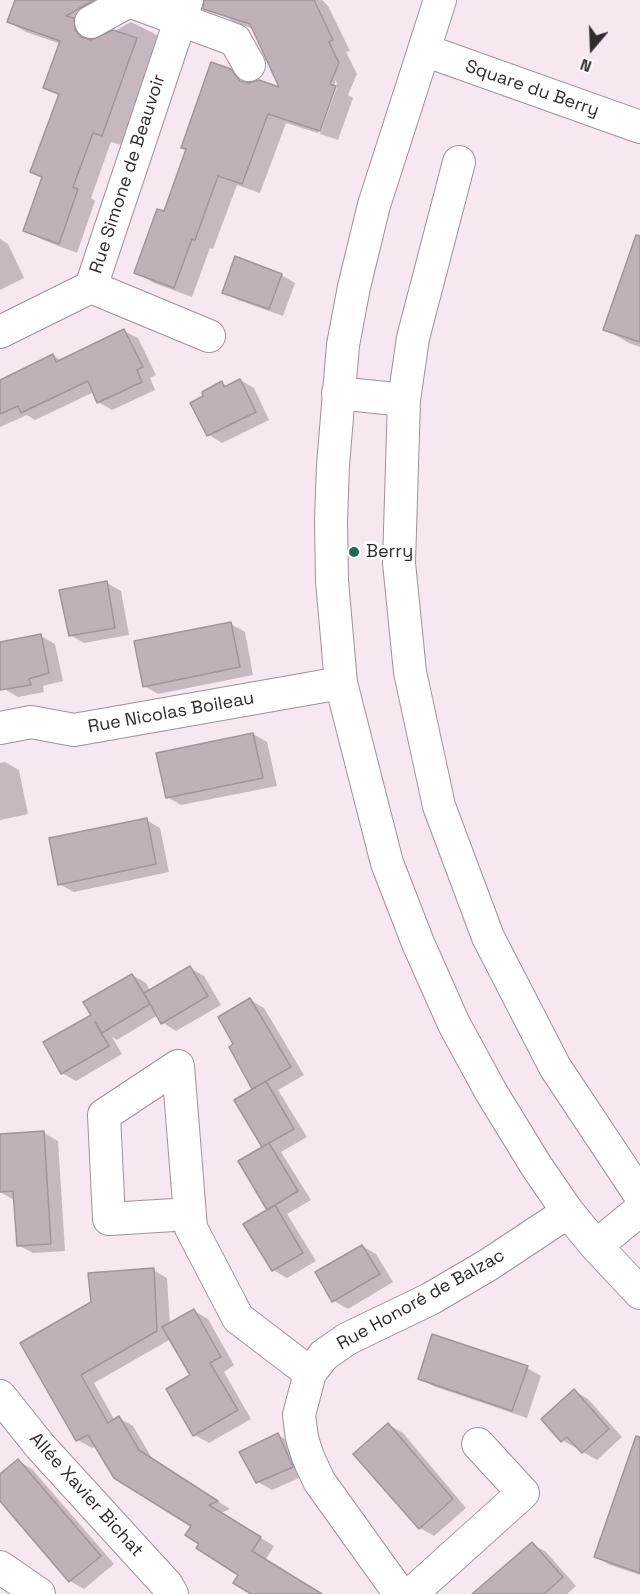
<!DOCTYPE html>
<html>
<head>
<meta charset="utf-8">
<style>
	body { margin:0 }
	#map { position:relative; width:640px; height:1594px; overflow:hidden; background:#f7e7f0; font-family:"Space Grotesk",sans-serif }
	canvas { display:block }
	.north { position:absolute; left:562px; top:18px; width:60px; height:60px; -webkit-text-stroke:4px #fff; paint-order:stroke; rotate:199deg; font-size:16px; font-weight:700; line-height:24px; text-align:center; color:#312b2e }
	.north::after { content:''; display:block; margin:auto; width:21px; height:27px; background:#312b2e; clip-path:polygon(50% 0,100% 100%,50% 72%,0 100%) }
</style>
</head>
<body>
<div id="map">
<canvas width="640" height="1594"></canvas>
<div class="north">N</div>
</div>
<script>
const ctx = document.querySelector('canvas').getContext('2d');
ctx.lineJoin = 'round';
function paint(path, color) { ctx.fillStyle = color; ctx.fill(path, 'evenodd'); }
const shape = rows => new Path2D(rows.map(r => 'M' + r).join(''));
function stroke(path, color, width, dash) { ctx.strokeStyle = color; ctx.lineWidth = width; ctx.lineCap = dash ? 'butt' : 'round'; ctx.setLineDash(dash || []); ctx.stroke(path); }
function drawText(font, color, halo, rows, align = 'center') {
  ctx.font = font + ' "Space Grotesk",sans-serif'; ctx.lineWidth = 6; ctx.setLineDash([]); ctx.textBaseline = 'middle'; ctx.strokeStyle = halo; ctx.fillStyle = color; for (const [text, x, y, turn = 0] of rows) {
    ctx.save(); ctx.translate(x, y); ctx.rotate((+turn || 0) * Math.PI / 180); ctx.textAlign = isNaN(turn) ? turn : align; if (halo) ctx.strokeText(text, 0, 0); ctx.fillText(text, 0, 0); ctx.restore();
  }
}
paint(shape([
	[17,0,132,0,91,33,93,41,100,39,131,22,159,36,121,145,111,142,91,198,95,201,77,253,43,240,25,230,43,178,32,172,60,96,45,88,61,44,26,32,9,22],
	[224,0,322,0,328,6,350,51,346,52,357,74,348,95,353,98,338,140,320,134,337,87,336,79,318,133,286,123,260,193,237,185,213,249,210,248,192,297,154,283,136,273,230,71,235,73,232,73,244,87,246,85,237,75,251,84,282,90,254,29,237,23,219,13],
	[0,239,8,244,24,278,0,290],
	[640,257,640,347,629,343,605,329],
	[281,275,295,283,283,316,238,300,224,292],
	[124,331,138,338,156,375,150,378,155,390,112,410,98,402,94,392,35,420,27,415,0,427,0,381,53,355,62,361],
	[240,380,254,388,269,420,222,443,209,435,222,383,228,387],
	[107,583,121,591,129,635,84,643,70,635],
	[231,624,245,632,253,675,158,694,144,686],
	[41,636,55,644,63,681,43,686,44,692,18,697,3,688,0,671,0,644],
	[253,734,267,742,277,786,181,805,167,797],
	[5,762,19,770,28,814,0,820,0,763],
	[146,820,160,828,169,872,74,892,59,884],
	[190,968,204,976,221,1005,176,1031,162,1022,158,1015,117,1040,112,1037,122,1054,76,1081,62,1073,93,1015,132,975,146,983,150,991],
	[250,1000,264,1008,304,1075,278,1090,307,1137,281,1152,311,1200,287,1214,316,1261,287,1278,273,1270,265,1147,263,1146,255,1090,235,1045],
	[44,1133,58,1141,65,1251,33,1253,18,1245,14,1200,0,1192,0,1136],
	[362,1246,376,1254,393,1282,348,1309,334,1301],
	[153,1270,167,1278,170,1325,194,1311,208,1319,234,1365,224,1372,251,1419,209,1443,195,1435,168,1390,192,1376,171,1339,94,1383,115,1421,119,1418,133,1426,153,1460,230,1509,221,1513,274,1546,265,1561,321,1594,255,1594,240,1574,201,1543,193,1525,97,1446,92,1448,78,1440,22,1344],
	[527,1368,541,1376,527,1418,433,1386,419,1378],
	[574,1391,588,1399,622,1437,597,1460,583,1452,579,1447,576,1448,562,1440],
	[389,1425,403,1433,466,1508,434,1536,420,1528],
	[278,1435,292,1443,306,1475,272,1490,258,1482],
	[18,1461,32,1469,114,1564,84,1589,70,1581,0,1499,0,1476],
	[640,1469,640,1575,610,1565,596,1557],
	[532,1544,546,1552,576,1586,567,1594,475,1594]
]), '#0003');
const building = shape([
	[15,0,94,0,66,16,74,18,75,30,81,37,91,40,113,30,137,38,102,136,93,133,73,187,78,189,59,244,23,231,42,177,30,172,59,94,43,88,60,41,7,22,15,0],
	[204,0,314,0,333,40,329,42,339,63,330,84,336,86,320,131,268,114,242,184,218,176,195,240,192,239,174,288,134,273,157,209,164,211,186,149,181,148,211,62,231,69,240,81,249,83,259,80,279,87,250,24,203,9,204,0],
	[636,235,640,236,640,342,603,330,636,235],
	[235,256,282,274,269,309,222,293,235,256],
	[124,329,143,367,137,370,142,382,97,403,88,381,21,413,18,406,0,414,0,380,53,354,56,362,124,329],
	[240,379,256,412,207,436,190,403,203,396,202,392,222,381,224,387,240,379],
	[107,581,115,628,69,636,59,590,107,581],
	[231,622,240,667,143,687,134,641,231,622],
	[41,634,49,673,29,679,31,685,0,690,0,642,41,634],
	[253,733,263,778,166,798,156,753,253,733],
	[147,818,156,864,58,885,49,838,147,818],
	[190,966,208,996,161,1024,144,993,190,966],
	[132,974,150,1004,102,1033,95,1022,109,1046,61,1074,43,1042,91,1015,83,1002,132,974],
	[250,998,291,1067,252,1089,229,1047,233,1044,218,1017,250,998],
	[266,1081,294,1129,262,1147,234,1100,266,1081],
	[44,1131,51,1244,17,1246,13,1191,0,1192,0,1134,44,1131],
	[269,1143,298,1191,267,1210,238,1161,269,1143],
	[275,1205,303,1253,272,1271,243,1224,275,1205],
	[362,1245,380,1274,332,1302,315,1272,362,1245],
	[154,1268,157,1331,81,1375,108,1423,119,1416,139,1450,218,1501,209,1505,261,1537,252,1551,322,1594,251,1594,233,1583,238,1575,196,1548,199,1544,185,1535,191,1526,114,1478,88,1435,76,1441,20,1343,91,1302,88,1273,154,1268],
	[194,1309,221,1357,210,1363,238,1410,193,1436,166,1389,190,1375,162,1327,194,1309],
	[432,1334,528,1366,512,1411,418,1379,432,1334],
	[574,1389,609,1429,582,1453,567,1437,561,1442,541,1419,574,1389],
	[388,1423,453,1499,419,1529,353,1454,388,1423],
	[278,1433,293,1467,256,1483,239,1452,278,1433],
	[636,1436,640,1437,640,1573,594,1557,636,1436],
	[18,1459,101,1556,69,1582,0,1501,0,1474,18,1459],
	[532,1542,563,1577,544,1594,472,1594,532,1542]
]);
paint(building, '#c0b1b9');
stroke(building, '#a2949c', 1.5);
const minor = shape([
	[440,0,374,205,354,287,343,345,333,465,331,521,332,581,341,683,387,863,418,943,454,1024,491,1092,537,1167,568,1212,596,1246,640,1293],
	[91,22,129,1,235,40,249,65],
	[424,50,640,127],
	[459,162,413,338,404,400,399,563,410,672,439,806,488,937,555,1067,640,1195],
	[91,287,209,336],
	[0,332,91,287,187,0],
	[338,393,404,400],
	[0,728,31,722,74,730,341,683],
	[190,1214,109,1219,104,1115,178,1066,191,1228,238,1318,310,1373],
	[596,1246,640,1210],
	[0,1396,40,1446,167,1585,172,1594],
	[0,1567,39,1594],
	[400,1594,319,1481,308,1457,302,1438,299,1415,310,1373,324,1355,347,1339,430,1299,488,1265,568,1212],
	[411,1594,523,1493,478,1444]
]);
stroke(minor, '#a09199', 34);
stroke(minor, '#fff', 32);
for (const [x, y, r, color] of [
	[354,552,6,"#246757"]
]) { const dot = new Path2D(); dot.arc(x, y, r, 0, 2 * Math.PI); ctx.fillStyle = color; ctx.fill(dot); stroke(dot, '#fff', 2); }
drawText('18px', '#312b2e', '#fff', [
	["Square du Berry",532,89,19],
	["Rue Simone de Beauvoir",128,174,-72],
	["Rue Nicolas Boileau",171,713,-10],
	["Rue Honoré de Balzac",421,1300,-29],
	["Allée Xavier Bichat",86,1495,48]
]);
drawText('18px', '#312b2e', '#fff', [
	["Berry",366,552]
], 'left');
</script>
</body>
</html>
